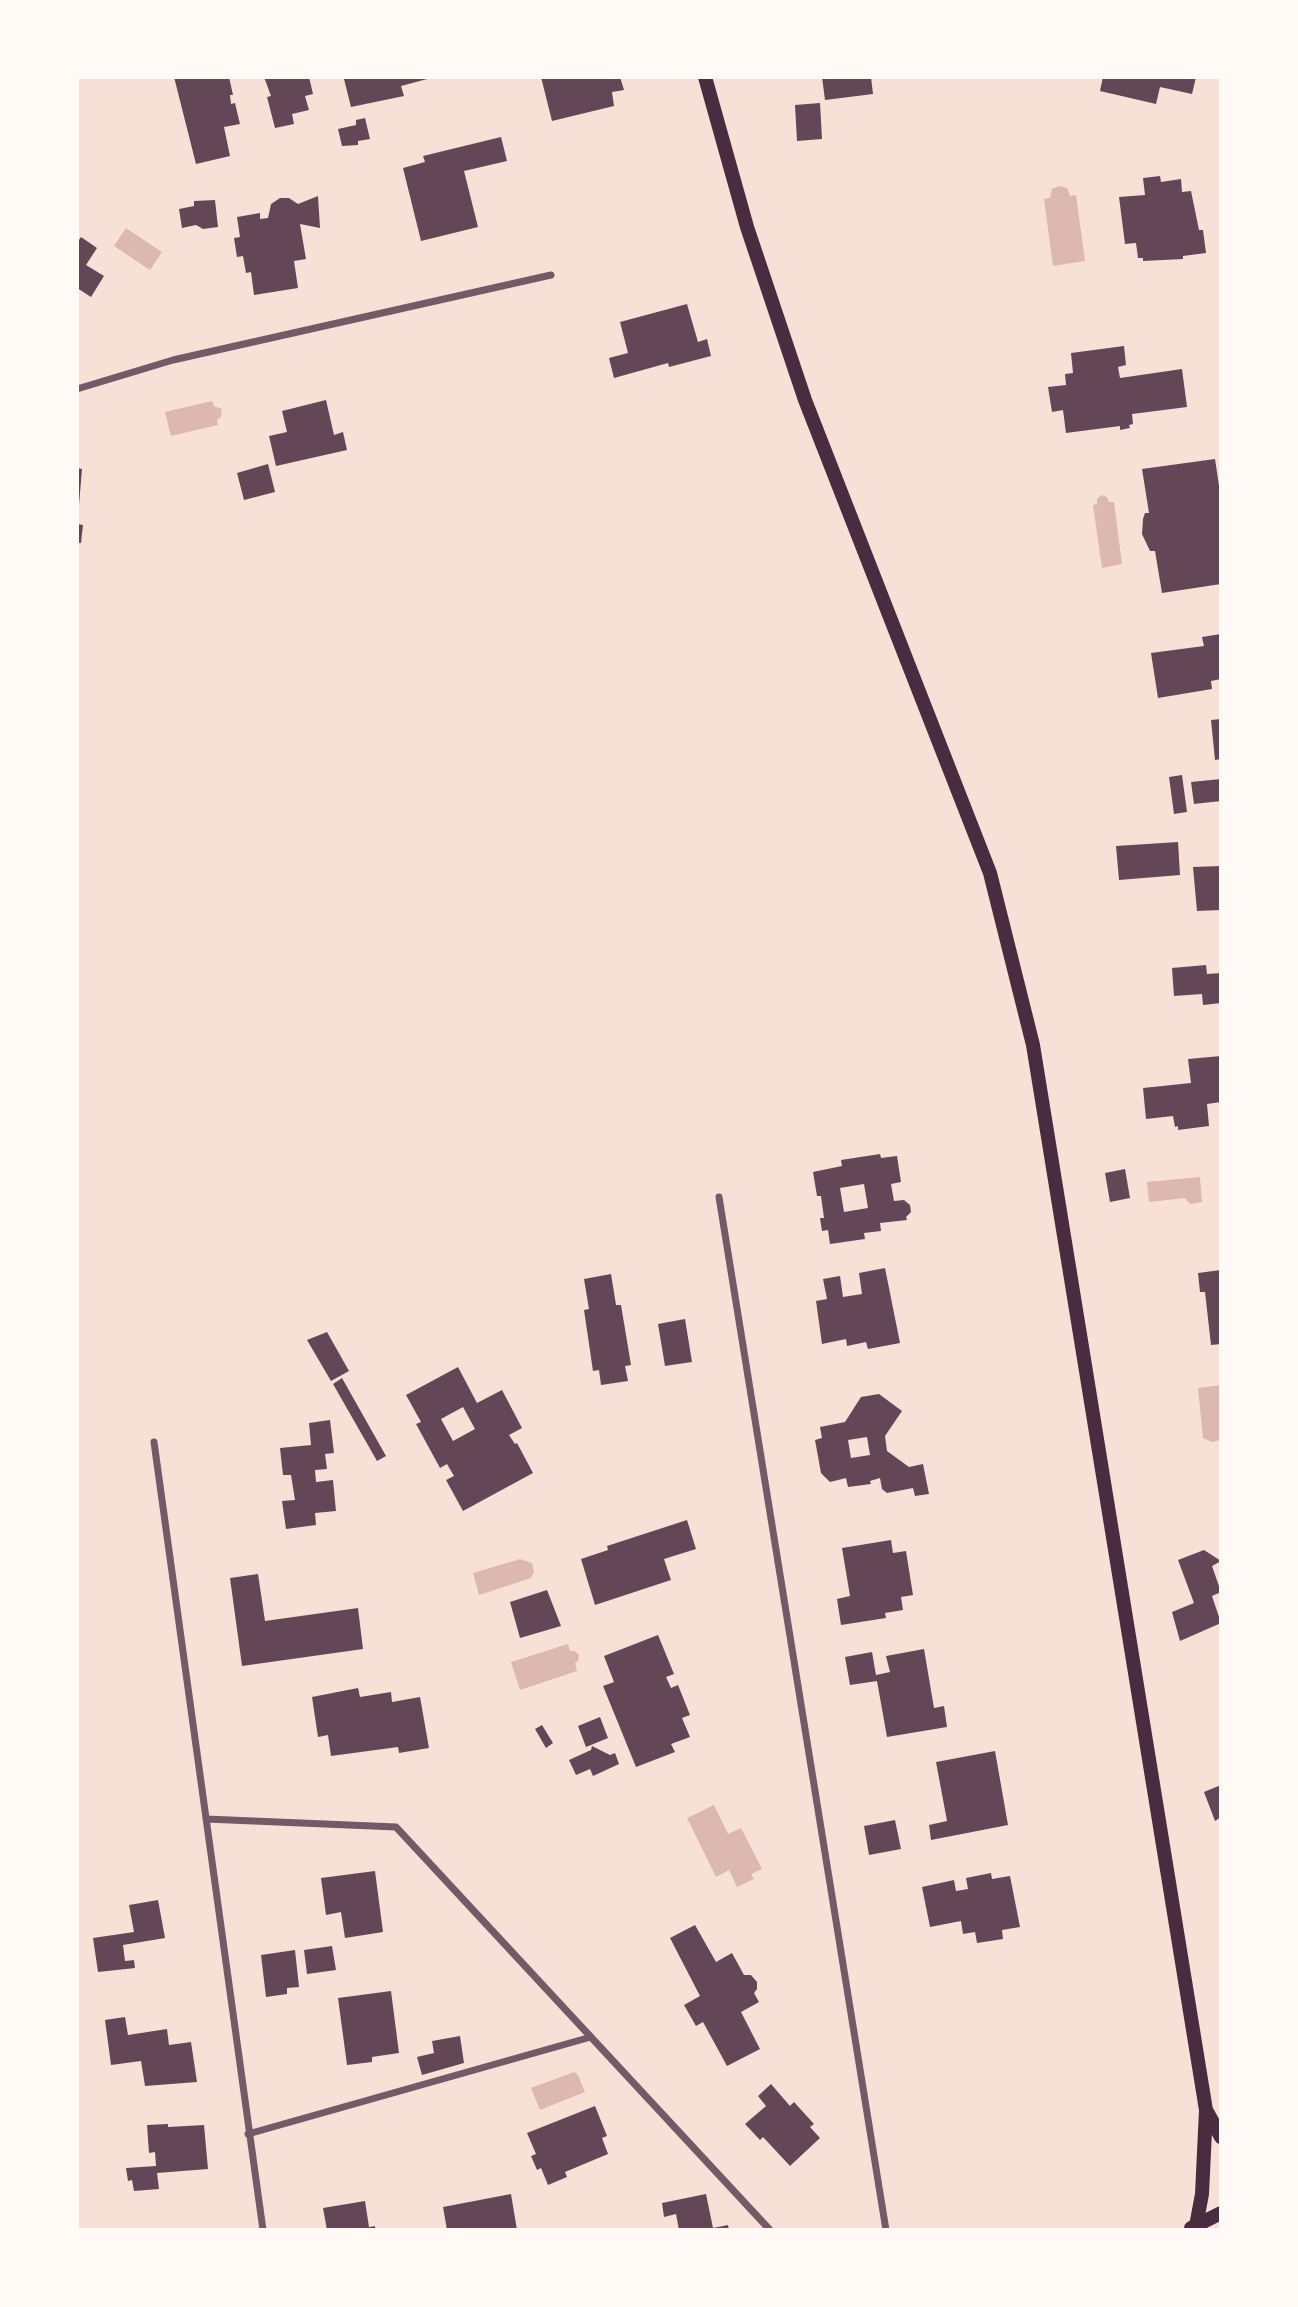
<!DOCTYPE html>
<html>
<head>
<meta charset="utf-8">
<style>
	body { margin:0 }
	#map { position:relative; width:1298px; height:2307px; overflow:hidden; background:#f7e1d7; font-family:"Alegreya Sans",sans-serif }
	canvas { display:block }
	.frame { position:absolute; inset:0; border:79px solid #fffaf5; pointer-events:none }
</style>
</head>
<body>
<div id="map">
<canvas width="1298" height="2307"></canvas>
<div class="frame"></div>
</div>
<script>
const ctx = document.querySelector('canvas').getContext('2d');
ctx.lineJoin = 'round';
function paint(path, color) { ctx.fillStyle = color; ctx.fill(path, 'evenodd'); }
const shape = rows => new Path2D(rows.map(r => 'M' + r).join(''));
function stroke(path, color, width, dash) { ctx.strokeStyle = color; ctx.lineWidth = width; ctx.lineCap = dash ? 'butt' : 'round'; ctx.setLineDash(dash || []); ctx.stroke(path); }
paint(shape([
	[1059,186,1067,188,1070,196,1076,195,1085,261,1053,266,1044,199,1050,198,1052,189],
	[126,228,162,252,150,270,114,246],
	[212,401,214,406,222,409,221,417,217,420,218,425,171,436,165,412],
	[1102,495,1107,497,1109,502,1114,502,1122,564,1102,568,1093,505,1097,504,1097,499],
	[1200,1177,1202,1202,1190,1204,1185,1198,1149,1202,1147,1182],
	[1221,1385,1221,1440,1212,1442,1203,1438,1198,1388],
	[520,1559,532,1563,534,1572,531,1578,479,1595,473,1573],
	[568,1644,570,1651,575,1651,579,1655,578,1661,575,1663,577,1671,520,1690,511,1662],
	[714,1805,728,1834,741,1828,762,1869,751,1874,754,1879,737,1887,729,1870,716,1877,687,1818],
	[574,2072,578,2075,585,2092,540,2110,531,2088]
]), '#dcb8b0');
paint(shape([
	[174,77,229,77,233,95,230,95,231,104,235,103,240,124,224,127,230,156,196,164],
	[264,77,309,77,313,94,305,96,309,110,292,114,294,124,275,128,267,97,271,96],
	[350,77,431,77,431,78,401,86,404,96,351,107,344,79],
	[541,77,620,77,624,90,612,92,614,106,552,121],
	[822,77,871,77,873,94,825,100],
	[1103,77,1196,77,1192,94,1160,87,1156,104,1100,91],
	[820,103,822,139,797,141,795,105],
	[365,118,370,139,358,141,358,145,342,146,338,129,356,125,356,120],
	[501,137,507,161,464,171,478,227,421,241,403,168,425,162,423,156],
	[1160,176,1161,182,1181,179,1182,192,1191,191,1199,230,1203,230,1206,253,1183,256,1183,259,1143,261,1143,258,1138,258,1136,243,1125,244,1119,197,1145,195,1143,178],
	[318,196,320,228,300,224,306,259,294,261,298,288,254,295,251,272,246,273,243,256,237,257,234,238,240,237,237,217,260,213,260,219,268,218,271,204,280,198,289,198,298,204],
	[215,200,218,227,203,229,196,225,182,228,179,209,194,206,194,201],
	[81,237,97,248,86,265,104,276,91,297,77,288,77,243],
	[687,304,698,342,707,339,711,356,669,367,668,363,614,378,609,358,628,353,620,322],
	[1124,346,1126,365,1118,367,1120,378,1182,369,1187,407,1132,414,1133,424,1129,425,1130,428,1120,430,1120,426,1066,433,1063,410,1052,412,1048,387,1066,385,1065,374,1073,373,1071,353],
	[326,400,334,435,343,432,347,450,276,466,269,436,287,432,282,411],
	[1215,459,1221,499,1221,584,1162,593,1155,551,1150,551,1142,534,1143,519,1145,513,1149,513,1142,469],
	[268,464,275,492,244,500,237,473],
	[77,468,82,469,79,505,77,504],
	[77,524,83,525,81,543,77,543],
	[1221,634,1221,679,1211,681,1212,689,1158,698,1151,653,1204,646,1202,637],
	[1221,719,1221,759,1215,760,1211,720],
	[1182,775,1187,812,1174,814,1169,777],
	[1221,779,1221,801,1194,804,1191,782],
	[1178,842,1180,875,1119,880,1116,846],
	[1221,866,1221,910,1197,911,1193,867],
	[1206,965,1207,974,1221,973,1221,1003,1203,1005,1202,994,1174,996,1172,968],
	[1221,1056,1221,1102,1207,1104,1209,1126,1178,1130,1178,1126,1175,1127,1173,1116,1146,1119,1143,1088,1191,1083,1188,1059],
	[880,1154,881,1158,897,1156,901,1182,891,1184,894,1201,904,1200,910,1205,911,1212,906,1217,907,1220,880,1223,881,1231,864,1233,865,1239,830,1244,828,1230,822,1231,820,1218,824,1218,821,1196,817,1196,813,1172,842,1166,841,1160],
	[864,1184,868,1208,844,1212,840,1188],
	[1125,1169,1130,1198,1110,1202,1105,1173],
	[885,1268,900,1343,868,1349,866,1342,847,1346,846,1339,822,1344,816,1301,827,1299,823,1279,840,1276,843,1297,862,1294,859,1273],
	[1221,1270,1221,1344,1211,1345,1205,1292,1200,1292,1198,1273],
	[611,1274,616,1305,621,1305,631,1365,625,1366,628,1381,601,1385,599,1370,593,1371,584,1310,589,1309,584,1279],
	[685,1319,692,1362,665,1366,658,1324],
	[327,1332,349,1371,331,1381,307,1340],
	[458,1367,477,1403,502,1390,522,1428,509,1435,515,1444,517,1443,533,1473,463,1511,446,1480,454,1476,447,1464,440,1468,416,1424,421,1422,406,1395],
	[463,1407,475,1429,453,1441,441,1419],
	[342,1378,386,1456,377,1461,333,1384],
	[879,1394,902,1411,885,1436,887,1451,909,1467,923,1464,929,1494,915,1496,913,1488,887,1493,882,1489,880,1478,870,1481,871,1484,848,1487,846,1478,830,1482,821,1473,815,1440,822,1438,820,1427,845,1422,861,1397],
	[867,1437,870,1455,851,1458,848,1440],
	[330,1420,334,1453,325,1454,327,1469,315,1470,316,1482,333,1480,336,1511,315,1513,316,1525,286,1529,282,1501,295,1500,291,1475,283,1475,280,1448,311,1445,309,1423],
	[687,1520,696,1549,664,1559,671,1580,595,1605,581,1559,608,1550,607,1546],
	[891,1540,893,1553,906,1551,913,1595,901,1597,903,1610,885,1613,886,1618,841,1625,837,1599,850,1596,842,1548],
	[1204,1550,1221,1561,1212,1566,1221,1592,1212,1596,1221,1623,1180,1641,1172,1612,1194,1603,1178,1560],
	[258,1574,265,1621,358,1608,363,1649,242,1666,230,1578],
	[547,1590,561,1626,520,1638,510,1602],
	[658,1635,674,1674,666,1677,671,1688,678,1685,690,1715,682,1718,690,1737,671,1744,675,1752,636,1767,603,1686,614,1682,604,1656],
	[924,1649,934,1708,944,1706,947,1727,887,1737,877,1681,850,1685,845,1657,872,1652,876,1675,890,1672,886,1656],
	[358,1688,360,1697,391,1692,392,1702,420,1697,429,1748,399,1753,398,1747,331,1756,328,1735,318,1737,312,1697],
	[600,1717,608,1738,586,1747,578,1726],
	[542,1725,553,1743,546,1748,535,1729],
	[592,1746,610,1755,615,1753,619,1764,593,1776,590,1769,576,1775,569,1760,591,1750],
	[995,1751,1008,1825,931,1840,929,1825,947,1821,936,1762],
	[1221,1785,1221,1817,1215,1821,1204,1792],
	[895,1820,901,1849,869,1855,864,1826],
	[375,1871,383,1932,345,1938,341,1912,326,1915,321,1878],
	[991,1873,992,1879,1010,1876,1020,1927,1002,1930,1003,1939,977,1943,975,1932,963,1934,961,1921,930,1927,922,1887,954,1880,956,1891,968,1889,966,1878],
	[158,1900,165,1938,123,1945,125,1961,134,1960,135,1968,98,1972,93,1938,134,1932,129,1905],
	[695,1925,716,1962,732,1953,744,1975,751,1975,757,1982,757,1989,754,1993,759,2002,741,2012,760,2049,727,2066,703,2022,696,2026,684,2005,700,1996,670,1938],
	[332,1946,336,1970,307,1974,304,1950],
	[295,1950,299,1987,287,1988,287,1994,266,1997,261,1955],
	[391,1991,399,2053,372,2057,372,2062,347,2065,338,1998],
	[125,2017,128,2035,167,2029,169,2045,191,2042,197,2082,145,2086,141,2061,111,2065,105,2020],
	[460,2036,464,2063,422,2075,417,2057,434,2053,432,2041],
	[771,2084,790,2106,794,2102,814,2124,810,2127,820,2138,790,2166,763,2137,760,2140,745,2124,766,2106,758,2096],
	[595,2106,607,2136,602,2138,608,2154,565,2172,567,2177,548,2185,541,2168,537,2170,531,2156,536,2154,527,2133],
	[168,2124,168,2127,204,2125,208,2169,157,2173,159,2189,134,2191,132,2180,128,2181,126,2168,156,2166,155,2152,149,2153,147,2125],
	[511,2194,517,2230,447,2230,443,2207],
	[706,2194,713,2228,728,2225,729,2230,679,2230,676,2214,664,2217,662,2203],
	[365,2201,369,2227,375,2226,375,2230,327,2230,323,2208]
]), '#644757');
stroke(shape([
	[77,389,173,360,551,275],
	[719,1197,886,2230],
	[154,1442,263,2230],
	[206,1819,396,1827,770,2230],
	[248,2134,591,2037]
]), '#755966', 7);
stroke(shape([
	[705,77,747,227,805,400,990,873,1033,1045,1206,2110,1202,2194,1196,2226],
	[1206,2110,1221,2137],
	[1191,2228,1221,2213]
]), '#4a2c40', 14);
</script>
</body>
</html>
